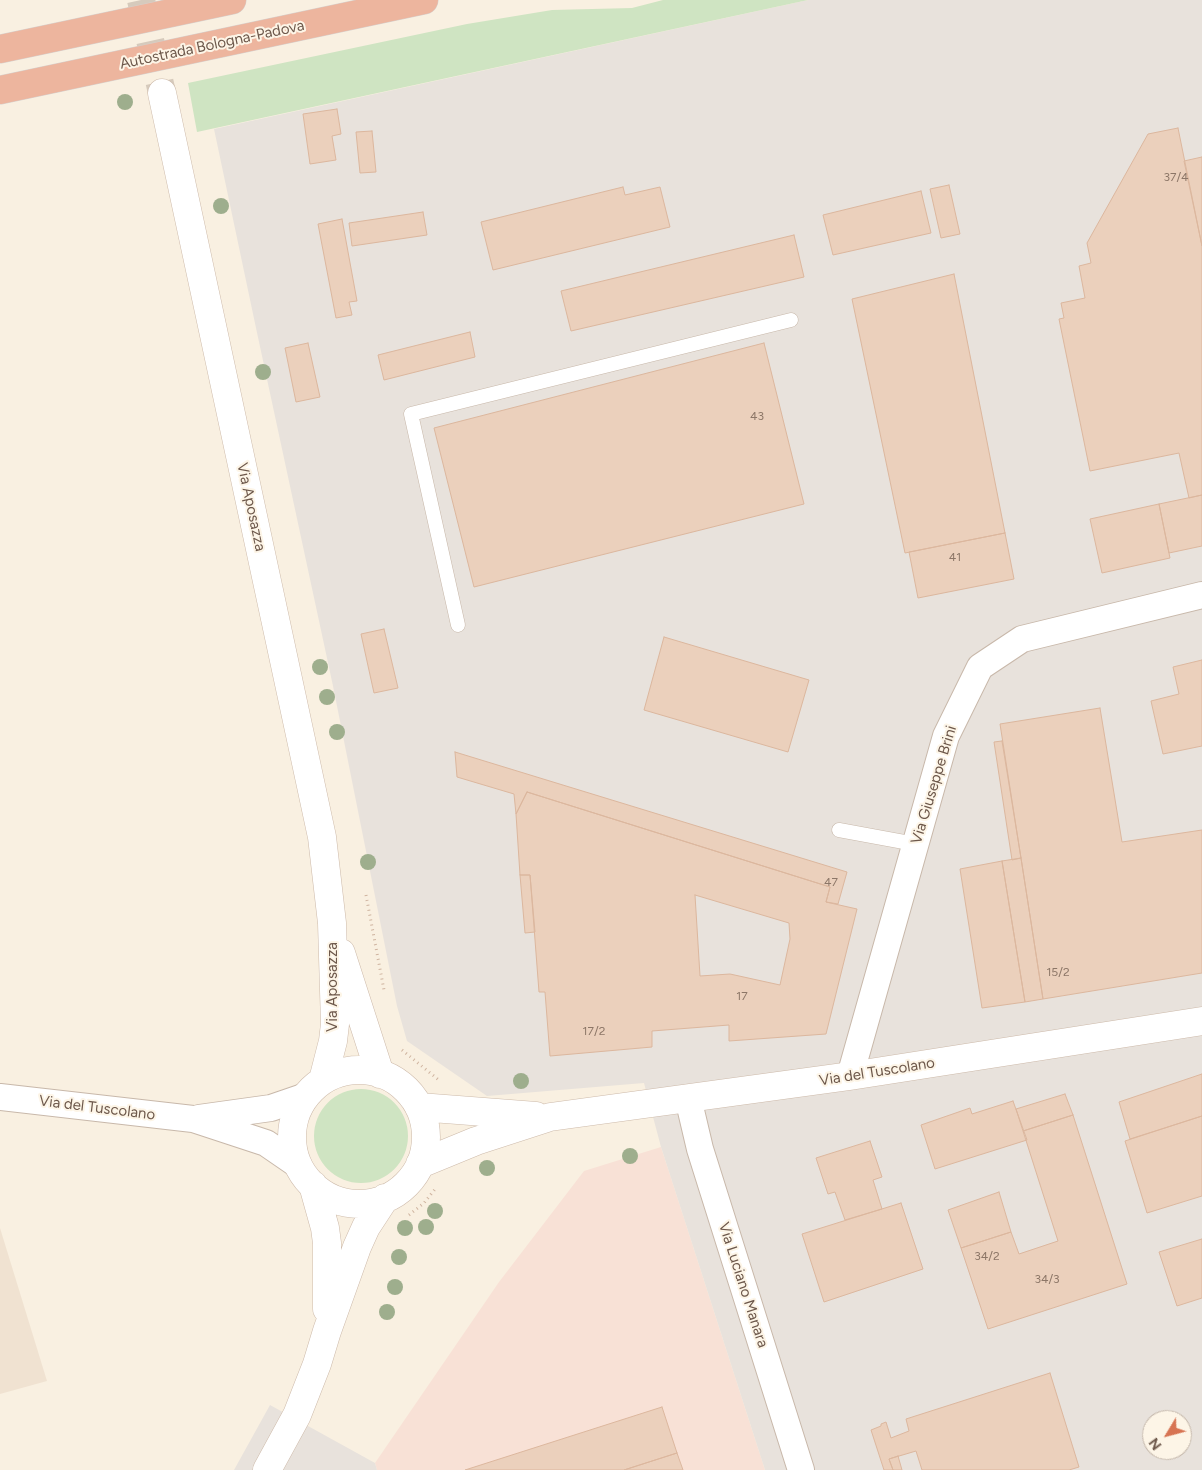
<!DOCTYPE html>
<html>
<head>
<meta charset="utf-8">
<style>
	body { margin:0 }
	#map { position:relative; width:1202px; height:1470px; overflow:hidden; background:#f9f0e1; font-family:Figtree,sans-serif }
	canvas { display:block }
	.north { position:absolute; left:1142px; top:1410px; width:50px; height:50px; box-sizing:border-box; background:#fdf5e7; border:1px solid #c3b6a9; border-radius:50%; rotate:233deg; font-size:14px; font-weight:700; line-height:20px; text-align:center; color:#6d584b }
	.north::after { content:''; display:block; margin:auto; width:18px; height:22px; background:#d77453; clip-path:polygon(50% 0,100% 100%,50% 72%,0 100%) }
</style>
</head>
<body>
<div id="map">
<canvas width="1202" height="1470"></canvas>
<div class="north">N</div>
</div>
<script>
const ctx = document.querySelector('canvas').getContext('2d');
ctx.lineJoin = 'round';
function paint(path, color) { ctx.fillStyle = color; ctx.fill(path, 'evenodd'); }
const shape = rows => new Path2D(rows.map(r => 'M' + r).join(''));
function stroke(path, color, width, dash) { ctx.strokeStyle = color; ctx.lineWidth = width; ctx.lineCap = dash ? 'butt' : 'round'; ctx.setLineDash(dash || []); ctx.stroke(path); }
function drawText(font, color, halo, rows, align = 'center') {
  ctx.font = font + ' Figtree,sans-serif'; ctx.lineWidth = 4; ctx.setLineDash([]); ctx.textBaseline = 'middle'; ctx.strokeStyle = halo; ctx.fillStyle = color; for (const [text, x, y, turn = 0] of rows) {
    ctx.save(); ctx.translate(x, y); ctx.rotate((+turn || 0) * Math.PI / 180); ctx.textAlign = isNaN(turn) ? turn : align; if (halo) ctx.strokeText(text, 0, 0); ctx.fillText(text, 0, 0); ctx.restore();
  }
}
paint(shape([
	[0,1228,47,1381,0,1394]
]), '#f0e2d1');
paint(shape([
	[661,1147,765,1470,377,1470,375,1463,499,1282,584,1171]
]), '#f8e1d6');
paint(shape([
	[808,0,1202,0,1202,1470,765,1470,661,1147,644,1083,487,1096,407,1041,397,1006,333,686,256,328,214,129],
	[1152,1420,1182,1420,1182,1450,1152,1450],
	[270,1405,375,1463,377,1470,234,1470]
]), '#e8e2dc');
paint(shape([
	[663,0,808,0,197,132,188,83,467,24,552,10,632,8],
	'314 1136a47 47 0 1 1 94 0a47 47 0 1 1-94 0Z'
]), '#cfe4c2');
const building = shape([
	[337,109,341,134,332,136,336,160,310,164,303,114,337,109],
	[1178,128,1202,246,1202,495,1189,498,1179,453,1090,471,1059,319,1064,318,1061,303,1085,298,1079,266,1091,263,1087,243,1148,134,1178,128],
	[372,131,376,172,360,173,356,132,372,131],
	[1202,157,1202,246,1184,161,1202,157],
	[949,185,960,234,941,238,930,189,949,185],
	[623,187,625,195,660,187,670,227,493,270,481,222,623,187],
	[921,191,931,233,833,255,823,215,921,191],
	[423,212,427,235,352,246,349,223,423,212],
	[342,219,357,301,349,302,352,315,336,318,318,224,342,219],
	[794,235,804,277,571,331,561,291,794,235],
	[954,274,1005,533,905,553,852,299,954,274],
	[470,332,475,357,384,380,378,355,470,332],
	[308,343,320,397,296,402,285,348,308,343],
	[764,343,804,504,474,587,434,428,764,343],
	[1202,495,1202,546,1169,553,1159,504,1202,495],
	[1159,504,1170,558,1102,573,1090,519,1159,504],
	[1005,533,1014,579,918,598,909,552,1005,533],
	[384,629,398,688,374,693,361,634,384,629],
	[664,637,809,680,788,752,644,710,664,637],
	[1202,660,1202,746,1163,754,1151,701,1179,694,1173,667,1202,660],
	[1100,708,1122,842,1202,830,1202,973,1043,999,1000,724,1100,708],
	[1002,741,1021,858,1012,860,994,742,1002,741],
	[455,752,847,872,838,904,826,902,830,887,527,792,516,814,514,794,457,777,455,752],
	[527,792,830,887,826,902,857,909,826,1034,729,1041,729,1025,652,1031,652,1047,550,1056,545,992,539,992,530,875,520,875,516,814,527,792],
	[695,895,789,923,790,939,780,985,730,974,700,976,695,895],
	[1021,858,1043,999,1025,1002,1002,861,1021,858],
	[1002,861,1025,1002,982,1008,960,869,1002,861],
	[520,875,530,875,535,932,525,933,520,875],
	[1202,1074,1202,1116,1130,1139,1119,1102,1202,1074],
	[1065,1094,1073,1115,1023,1131,1016,1109,1065,1094],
	[1013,1101,1027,1140,935,1169,921,1125,970,1108,972,1114,1013,1101],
	[1073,1115,1127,1284,988,1329,961,1248,1011,1232,1019,1254,1058,1241,1023,1131,1073,1115],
	[1202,1116,1202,1196,1147,1213,1125,1141,1202,1116],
	[870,1141,882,1177,873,1180,882,1209,845,1220,835,1192,828,1194,816,1158,870,1141],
	[999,1192,1011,1232,961,1248,948,1210,999,1192],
	[901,1203,923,1269,824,1302,802,1234,901,1203],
	[1202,1239,1202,1298,1177,1306,1159,1252,1202,1239],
	[1050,1373,1079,1467,1069,1470,922,1470,916,1451,889,1459,893,1470,884,1470,871,1430,881,1426,881,1424,886,1422,891,1438,909,1431,906,1419,1050,1373],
	[662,1407,677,1453,624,1470,465,1470,662,1407],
	[677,1453,683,1470,624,1470,677,1453],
	[898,1456,902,1470,893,1470,889,1459,898,1456]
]);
paint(building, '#ebd0bc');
stroke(building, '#dcb79e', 1);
stroke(shape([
	[141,0,162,93]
]), '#d6cabc', 28, [28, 14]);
const lane = shape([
	[458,625,411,414,791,320],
	[839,830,915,844]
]);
const street = shape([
	[850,1076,946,736,980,667,1022,639,1202,595],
	[0,1097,193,1119,266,1143,298,1165],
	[688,1098,700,1149,801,1470],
	[199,1118,271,1108,306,1096]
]);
const secondary = shape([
	[162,93,322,837,332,923,335,1024,333,1041,323,1080],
	[341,953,380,1074],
	'292 1137a67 67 0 1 1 134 0a67 67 0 1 1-134 0Z',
	[419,1107,536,1116],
	[420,1164,476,1141,550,1117,850,1076,1202,1021],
	[313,1185,325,1228,327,1243,327,1309],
	[267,1470,297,1415,317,1364,327,1331,357,1247,366,1227,385,1198]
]);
const highway = shape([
	[0,49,232,0],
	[0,90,424,0]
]);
stroke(lane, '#c8b8aa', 15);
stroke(street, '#c8b8aa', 28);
stroke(secondary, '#cdbaaa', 29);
stroke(highway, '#d6d0cd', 29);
stroke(shape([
	[366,895,384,990],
	[402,1050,440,1081],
	[409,1215,424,1203,436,1188]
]), '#cfb4a0', 3, [1, 4]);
stroke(lane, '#fff', 14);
stroke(street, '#fff', 26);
stroke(secondary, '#fff', 28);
stroke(highway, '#edb59e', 28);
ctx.fillStyle = '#9eae8d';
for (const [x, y] of [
	[125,102],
	[221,206],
	[263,372],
	[320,667],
	[327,697],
	[337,732],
	[368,862],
	[521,1081],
	[630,1156],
	[487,1168],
	[435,1211],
	[426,1227],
	[405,1228],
	[399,1257],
	[395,1287],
	[387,1312]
]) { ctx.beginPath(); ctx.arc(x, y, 8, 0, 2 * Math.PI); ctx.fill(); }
drawText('12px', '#8c7667', null, [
	["37/4",1176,177],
	["43",757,416],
	["41",955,557],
	["47",831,882],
	["15/2",1058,972],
	["17",742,996],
	["17/2",594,1031],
	["34/2",987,1256],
	["34/3",1047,1279]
]);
drawText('15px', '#6d584b', '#fdf5e7', [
	["Autostrada Bologna-Padova",212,45,-12],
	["Via Aposazza",251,507,78],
	["Via Giuseppe Brini",934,785,-73],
	["Via Aposazza",333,987,-90],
	["Via del Tuscolano",877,1072,-9],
	["Via del Tuscolano",97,1108,7],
	["Via Luciano Manara",743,1285,72]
]);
</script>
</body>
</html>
